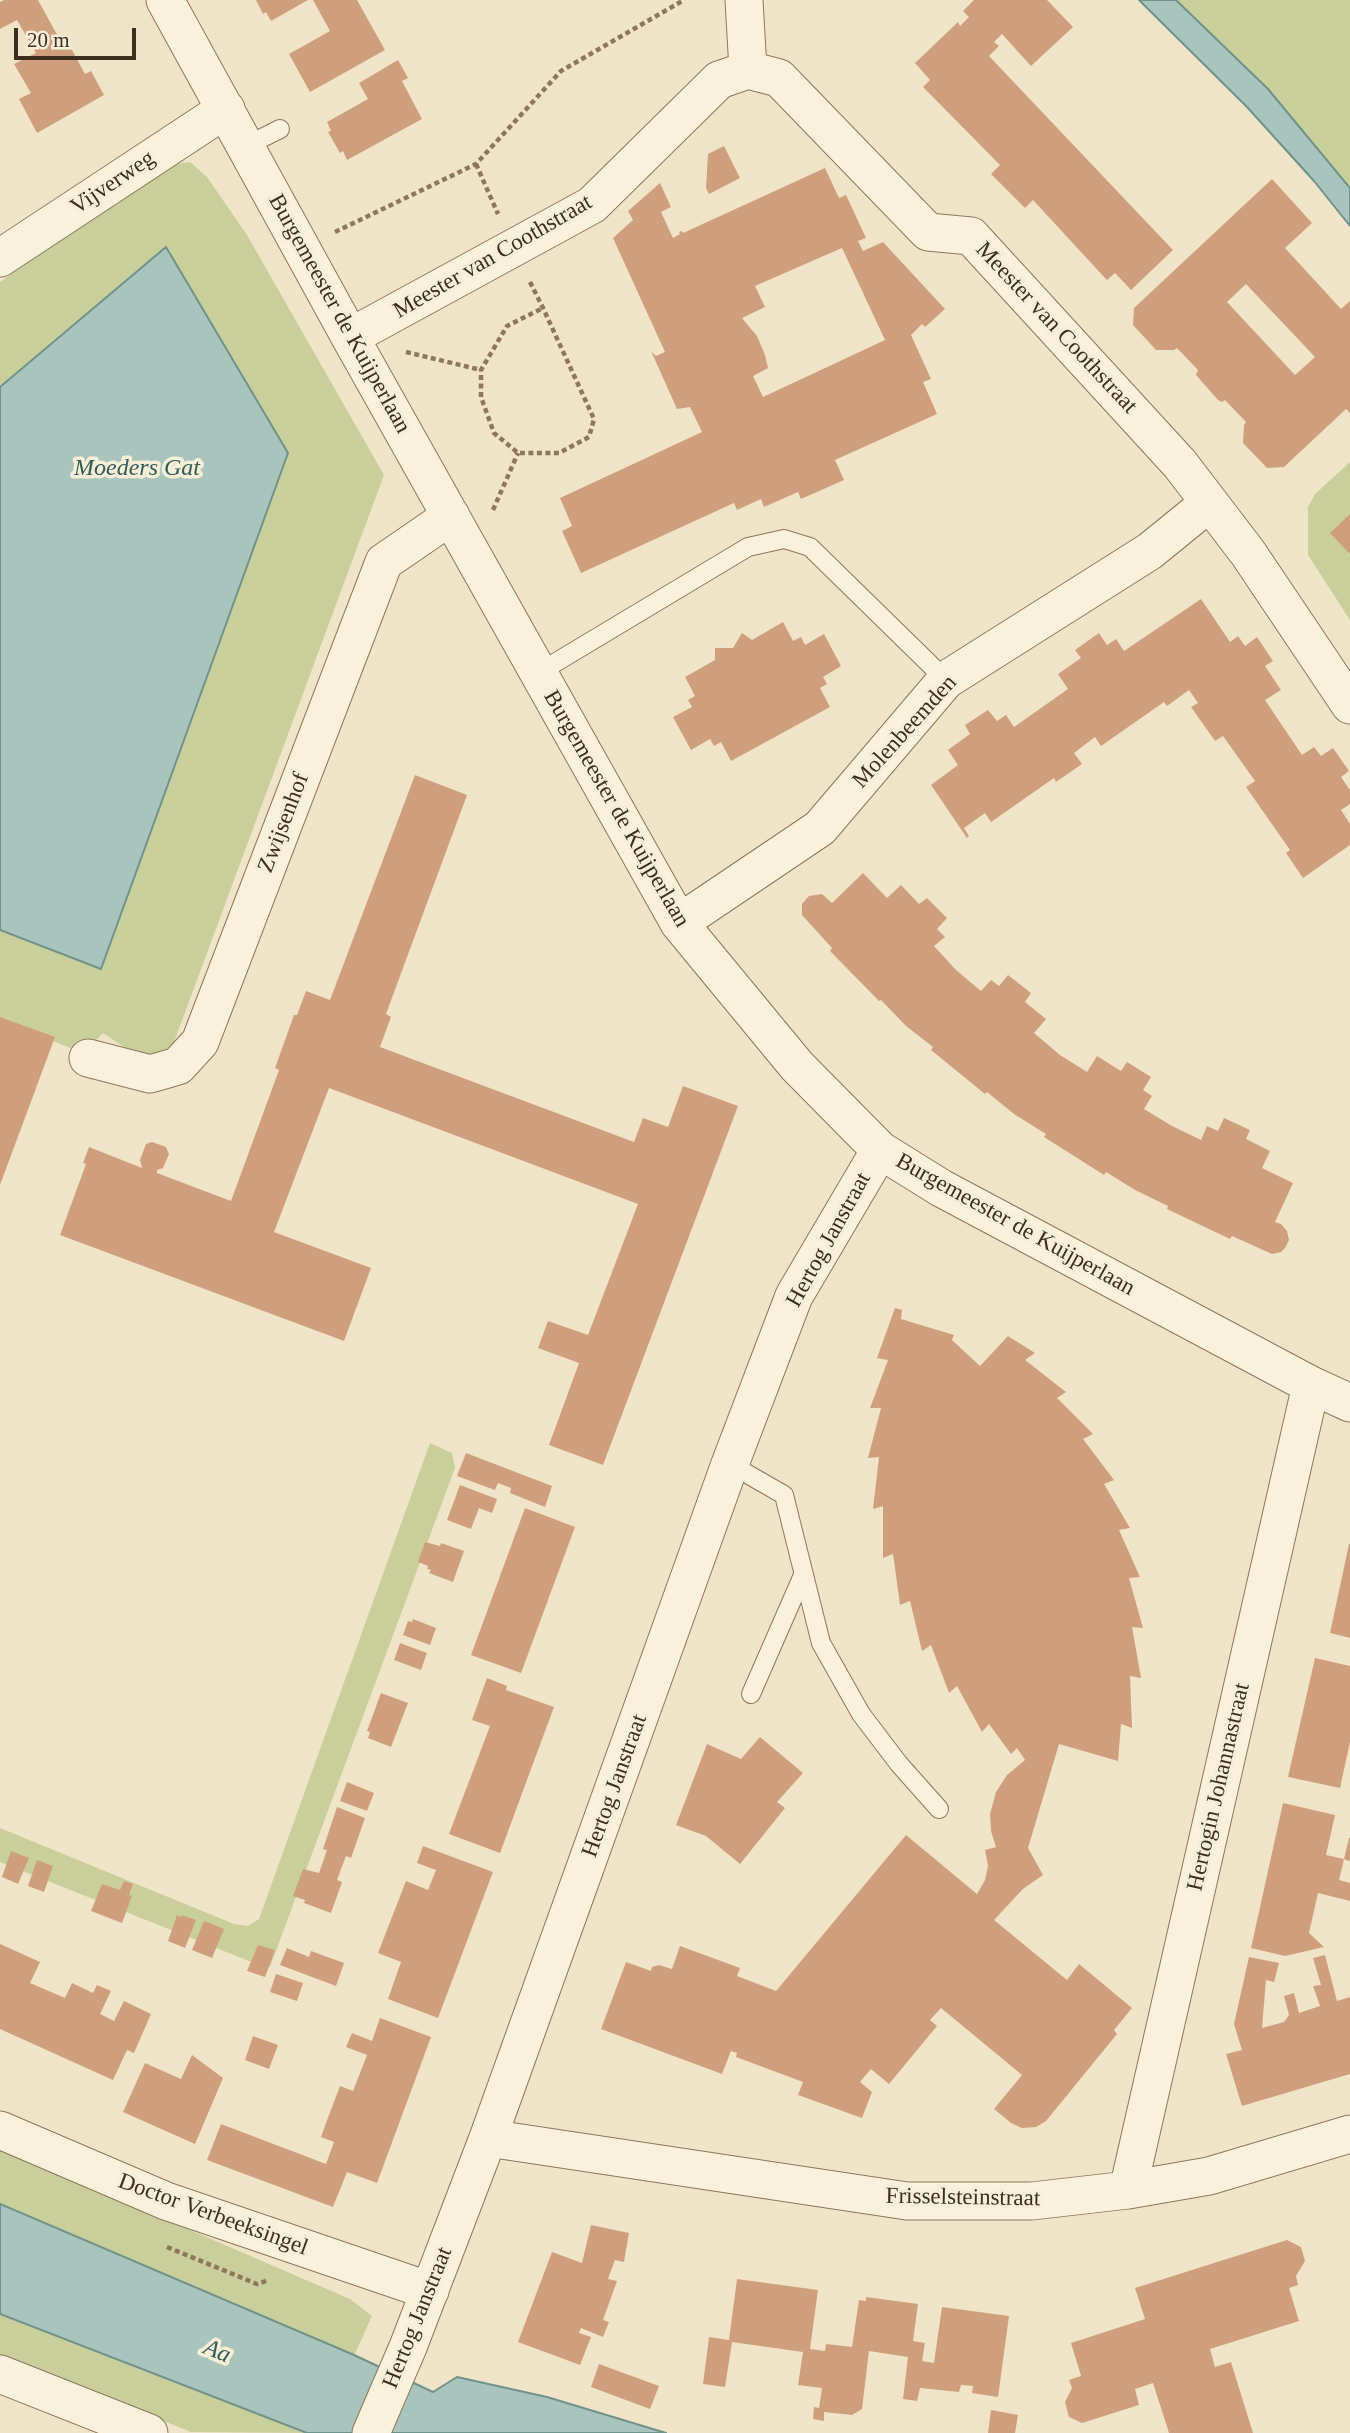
<!DOCTYPE html>
<html>
<head>
<meta charset="utf-8">
<style>
	body { margin:0 }
	#map { position:relative; width:1350px; height:2433px; overflow:hidden; background:#f0e4c8; font-family:Georgia,serif }
	canvas { display:block }
	.scale { position:absolute; left:14px; top:28px; width:122px; height:32px; box-sizing:border-box; border:4px solid #3d2e20; border-top:0; padding-left:9px; font-size:21px; line-height:24px; white-space:nowrap; color:#3d2e20; -webkit-text-stroke:5px #f7eed8; paint-order:stroke }
</style>
</head>
<body>
<div id="map">
<canvas width="1350" height="2433"></canvas>
<div class="scale">20 m</div>
</div>
<script>
const ctx = document.querySelector('canvas').getContext('2d');
ctx.lineJoin = 'round';
function paint(path, color) { ctx.fillStyle = color; ctx.fill(path, 'evenodd'); }
const shape = rows => new Path2D(rows.map(r => 'M' + r).join(''));
function stroke(path, color, width, dash) { ctx.strokeStyle = color; ctx.lineWidth = width; ctx.lineCap = dash ? 'butt' : 'round'; ctx.setLineDash(dash || []); ctx.stroke(path); }
function drawText(font, color, halo, rows, align = 'center') {
  ctx.font = font + ' Georgia,serif'; ctx.lineWidth = 7; ctx.setLineDash([]); ctx.textBaseline = 'middle'; ctx.strokeStyle = halo; ctx.fillStyle = color; for (const [text, x, y, turn = 0] of rows) {
    ctx.save(); ctx.translate(x, y); ctx.rotate((+turn || 0) * Math.PI / 180); ctx.textAlign = isNaN(turn) ? turn : align; if (halo) ctx.strokeText(text, 0, 0); ctx.fillText(text, 0, 0); ctx.restore();
  }
}
paint(shape([
	[1176,0,1350,0,1350,188,1268,89],
	[190,162,207,177,247,235,384,475,170,1053,145,1061,103,1033,83,1053,0,1020,0,930,100,969,166,248,0,387,0,282,157,167],
	[1350,462,1350,620,1308,555,1308,507,1315,494],
	[430,1443,452,1453,455,1468,270,1967,259,1965,0,1862,0,1828,234,1924,248,1926,259,1919],
	[0,2148,350,2299,372,2316,354,2356,0,2204],
	[0,2314,12,2319,307,2433,191,2432,0,2355]
]), '#c9cf9b');
const water = shape([
	[1139,0,1176,0,1268,89,1350,188,1350,226,1314,181,1247,107,1139,0],
	[166,247,288,453,101,969,0,930,0,387,166,247],
	[0,2204,354,2355,433,2392,457,2377,547,2397,666,2433,307,2433,0,2314,0,2204]
]);
paint(water, '#a9c4bc');
stroke(water, '#6f938a', 2);
paint(shape([
	[4,0,38,0,60,40,65,37,85,74,91,71,104,95,37,133,19,99,31,93,14,64,36,53,17,20,0,29,0,2],
	[256,0,308,0,271,21,266,12,263,14],
	[313,0,357,0,385,50,310,92,289,54,330,31],
	[974,0,1047,0,1073,27,1031,66,1002,34,994,42,999,46,989,56,1173,250,1131,290,1115,273,1107,280,1105,278,1033,200,1025,208,991,174,1000,165,923,87,930,80,915,63,958,22,960,26,969,17,963,11],
	[398,60,408,78,402,81,422,119,347,160,343,151,340,153,328,132,331,131,327,122,368,99,359,83],
	[724,146,740,178,709,194,706,188,708,154],
	[825,168,839,198,846,195,866,238,858,241,863,251,883,242,945,309,925,327,922,324,911,335,931,379,923,382,937,414,835,460,844,480,801,499,798,492,764,507,761,499,737,510,734,503,581,573,562,531,572,526,560,498,702,432,690,407,677,409,651,351,656,356,665,352,613,238,633,220,628,211,660,183,671,207,661,212,673,238,680,234,679,232,682,231,683,233],
	[842,248,885,340,763,397,753,376,768,368,765,355,757,336,742,318,765,307,755,286],
	[1272,179,1312,223,1285,248,1341,309,1350,301,1350,413,1346,409,1284,467,1267,468,1243,443,1244,425,1246,422,1225,400,1222,402,1218,400,1196,375,1198,370,1177,348,1174,350,1156,350,1133,325,1134,308],
	[1246,284,1315,357,1295,375,1227,302],
	[1350,514,1350,554,1330,533],
	[1201,599,1230,642,1238,636,1245,646,1257,637,1273,661,1265,666,1281,690,1265,700,1302,755,1314,747,1321,756,1333,748,1349,771,1341,777,1350,790,1350,804,1341,810,1350,824,1350,845,1303,878,1286,853,1290,850,1246,787,1255,781,1223,736,1215,741,1191,707,1198,703,1189,690,1167,706,1164,702,1101,746,1095,737,1074,753,1082,764,1056,782,1054,778,991,822,985,813,964,828,969,836,967,838,931,785,958,765,948,750,970,734,965,725,988,710,997,721,1006,715,1014,727,1068,689,1058,674,1081,658,1075,650,1099,633,1107,645,1116,639,1124,651],
	[783,622,793,641,801,637,805,645,824,634,841,666,823,677,827,684,820,688,830,707,731,761,721,742,714,746,710,739,691,750,673,717,692,707,688,700,695,696,685,677,715,660,715,648,733,648,742,633,752,640],
	[415,775,467,795,386,1014,391,1017,380,1047,634,1142,643,1118,668,1127,683,1086,738,1106,603,1465,549,1445,579,1363,538,1348,548,1321,588,1335,638,1204,329,1088,274,1232,371,1268,344,1341,60,1235,86,1164,83,1163,89,1147,142,1168,140,1160,146,1144,152,1142,166,1147,169,1154,163,1168,157,1170,157,1173,231,1201,279,1070,275,1068,294,1015,297,1015,306,991,330,1000],
	[863,873,887,898,901,885,919,904,927,898,947,918,937,929,945,937,934,946,956,970,981,991,991,980,999,986,1008,975,1031,993,1025,1002,1046,1019,1034,1033,1060,1055,1087,1072,1097,1056,1121,1071,1127,1062,1151,1077,1143,1090,1152,1096,1144,1109,1172,1126,1201,1140,1207,1126,1218,1131,1224,1118,1250,1130,1246,1139,1270,1151,1262,1168,1293,1183,1275,1222,1281,1224,1287,1231,1289,1240,1285,1248,1281,1252,1272,1254,1232,1236,1230,1239,1167,1209,1168,1206,1135,1190,1106,1172,1104,1175,1044,1137,1046,1134,1014,1114,987,1092,985,1094,931,1050,933,1047,906,1026,881,1000,879,1001,830,951,832,948,802,915,802,904,809,896,822,894,832,903],
	[0,1017,55,1037,0,1185],
	[895,1308,902,1310,901,1319,954,1335,952,1340,980,1366,1008,1336,1035,1353,1025,1360,1066,1392,1057,1398,1093,1434,1083,1439,1114,1480,1104,1484,1130,1528,1119,1530,1140,1577,1129,1578,1143,1628,1132,1627,1141,1678,1130,1676,1132,1728,1121,1724,1118,1761,1059,1744,1028,1848,1043,1875,1023,1889,994,1920,1067,1980,1079,1964,1132,2008,1114,2030,1117,2034,1046,2121,1036,2127,1022,2128,1011,2123,994,2109,1022,2075,941,2008,930,2020,937,2026,889,2084,871,2069,860,2082,872,2092,862,2118,798,2095,803,2082,736,2057,737,2053,731,2051,722,2074,601,2029,626,1962,651,1971,652,1967,659,1965,672,1969,680,1946,740,1968,737,1976,776,1991,906,1835,977,1894,985,1880,988,1866,985,1850,996,1847,991,1831,990,1814,996,1792,1007,1775,1025,1760,1017,1748,1011,1754,989,1724,982,1732,957,1686,949,1693,931,1645,922,1651,910,1601,900,1605,893,1554,883,1558,883,1506,873,1509,879,1457,868,1458,881,1408,870,1408,888,1360,877,1358],
	[466,1453,552,1486,545,1507,510,1493,511,1488,498,1483,495,1490,457,1476],
	[460,1485,497,1499,492,1513,479,1508,471,1529,447,1520],
	[525,1508,575,1527,521,1673,471,1655],
	[425,1542,440,1546,441,1543,464,1551,453,1582,429,1573,431,1570,427,1569,428,1566,418,1562],
	[1349,1544,1350,1544,1350,1638,1330,1633],
	[413,1619,436,1628,430,1645,403,1635,408,1621,412,1622],
	[400,1643,427,1653,421,1670,394,1660],
	[1315,1658,1350,1666,1350,1742,1340,1788,1288,1777],
	[487,1678,507,1686,506,1690,554,1707,500,1853,449,1834,490,1726,472,1720],
	[381,1693,408,1703,391,1747,368,1738,370,1732,367,1731],
	[760,1737,803,1773,777,1802,785,1808,740,1864,706,1836,676,1825,707,1744,741,1759],
	[347,1782,374,1793,367,1811,340,1801],
	[1283,1803,1335,1815,1326,1855,1344,1859,1339,1880,1350,1883,1350,1901,1318,1893,1309,1933,1324,1947,1285,1956,1251,1948],
	[337,1807,365,1818,351,1858,346,1856,337,1880,342,1882,331,1913,304,1903,305,1900,293,1896,303,1869,319,1873,327,1850,323,1849],
	[1349,1838,1350,1838,1350,1861,1344,1859],
	[423,1846,493,1872,438,2018,388,1999,401,1962,378,1953,406,1881,428,1890,436,1870,417,1863],
	[11,1851,29,1858,18,1884,2,1877],
	[37,1860,53,1866,44,1892,28,1886],
	[124,1881,133,1884,129,1895,132,1896,122,1923,91,1911,102,1884,120,1890],
	[177,1915,181,1917,182,1915,196,1920,185,1948,168,1941],
	[204,1921,224,1929,212,1958,192,1950],
	[0,1944,40,1962,30,1983,65,1998,72,1983,93,1993,97,1985,111,1991,100,2014,114,2021,124,2001,151,2014,134,2053,127,2050,113,2080,0,2029],
	[258,1945,275,1950,265,1977,247,1971],
	[287,1948,309,1957,311,1951,344,1963,336,1986,280,1965],
	[1325,1955,1337,2001,1350,1997,1350,2074,1242,2106,1226,2054,1242,2050,1234,2024,1249,1957,1279,1963,1274,1982,1266,1980,1262,2028,1284,2022,1289,2015,1284,1996,1294,1993,1299,2013,1320,2006,1313,1986,1321,1985,1313,1958],
	[276,1974,303,1983,297,2001,270,1992],
	[380,2018,431,2037,377,2183,347,2172,333,2207,207,2160,221,2124,326,2164,334,2142,321,2137,326,2123,340,2086,353,2091,367,2055,346,2047,352,2033,372,2041],
	[253,2036,278,2045,269,2069,245,2060],
	[192,2055,223,2078,195,2144,123,2112,145,2063,181,2079],
	[591,2225,629,2233,624,2262,615,2260,608,2279,617,2281,603,2320,609,2322,603,2337,581,2328,579,2333,591,2337,580,2365,518,2342,552,2252,582,2263],
	[1287,2240,1301,2247,1305,2261,1296,2276,1298,2285,1289,2288,1299,2321,1210,2349,1215,2367,1231,2362,1253,2433,1169,2433,1153,2383,1135,2389,1139,2405,1082,2423,1069,2417,1065,2402,1072,2388,1069,2380,1081,2376,1071,2343,1145,2319,1135,2288],
	[737,2279,818,2290,810,2349,825,2351,826,2344,852,2347,859,2300,866,2301,866,2297,918,2304,913,2341,925,2343,922,2361,934,2363,942,2307,1009,2316,998,2397,972,2393,973,2386,961,2385,959,2392,920,2388,917,2401,903,2399,908,2357,869,2351,862,2409,852,2415,824,2412,824,2421,813,2419,814,2407,819,2408,822,2388,798,2385,803,2352,732,2342,725,2387,703,2384,709,2337,729,2340],
	[599,2364,659,2386,650,2409,591,2387],
	[991,2410,1018,2415,1015,2433,988,2433]
]), '#cf9f7d');
const service = shape([
	[246,146,280,129],
	[538,673,748,547,784,539,810,547,946,680],
	[730,1464,784,1495,821,1643,861,1714,899,1764,939,1809],
	[751,1694,803,1575]
]);
const minor = shape([
	[165,0,350,337,679,923,797,1066,880,1150,941,1188,1311,1385,1350,1403],
	[744,0,748,70],
	[0,258,226,109],
	[350,337,592,205,719,80,748,70,779,78,928,232,971,236,1180,464,1248,553,1350,705],
	[679,923,820,828,946,680,1150,551,1209,503],
	[88,1058,150,1074,178,1066,200,1042,384,562,451,516],
	[0,2130,166,2201,430,2291],
	[488,2138,907,2201,1032,2201,1128,2190,1209,2176,1350,2134],
	[1128,2190,1311,1385],
	[0,2374,149,2433],
	[371,2433,408,2347,488,2138,730,1464,794,1296,880,1150]
]);
stroke(service, '#8d765c', 20);
stroke(minor, '#8d765c', 39);
stroke(shape([
	[476,164,498,214],
	[335,232,476,164,561,71,684,0],
	[530,282,543,308,594,419,589,437,559,453,518,453,494,433,481,397,481,370,507,326,543,308],
	[406,352,481,370],
	[493,510,518,453],
	[167,2247,257,2284,269,2280]
]), '#8d765c', 4.5, [5, 3.5]);
stroke(service, '#faf1dc', 18);
stroke(minor, '#faf1dc', 37);
drawText('23px', '#3d2e20', '#f7eed8', [
	["Vijverweg",113,183,-34],
	["Meester van Coothstraat",493,257,-30],
	["Burgemeester de Kuijperlaan",339,314,61],
	["Meester van Coothstraat",1056,328,47],
	["Molenbeemden",905,732,-48],
	["Burgemeester de Kuijperlaan",616,809,60],
	["Zwijsenhof",284,823,-69],
	["Burgemeester de Kuijperlaan",1015,1225,29],
	["Hertog Janstraat",829,1240,-61],
	["Hertog Janstraat",615,1786,-70],
	["Hertogin Johannastraat",1219,1787,-77],
	["Frisselsteinstraat",963,2198,1],
	["Doctor Verbeeksingel",213,2215,20],
	["Hertog Janstraat",418,2318,-68]
]);
drawText('italic 24px', '#2f5d5a', '#f7eed8', [
	["Moeders Gat",137,469],
	["Aa",217,2352,22]
]);
</script>
</body>
</html>
